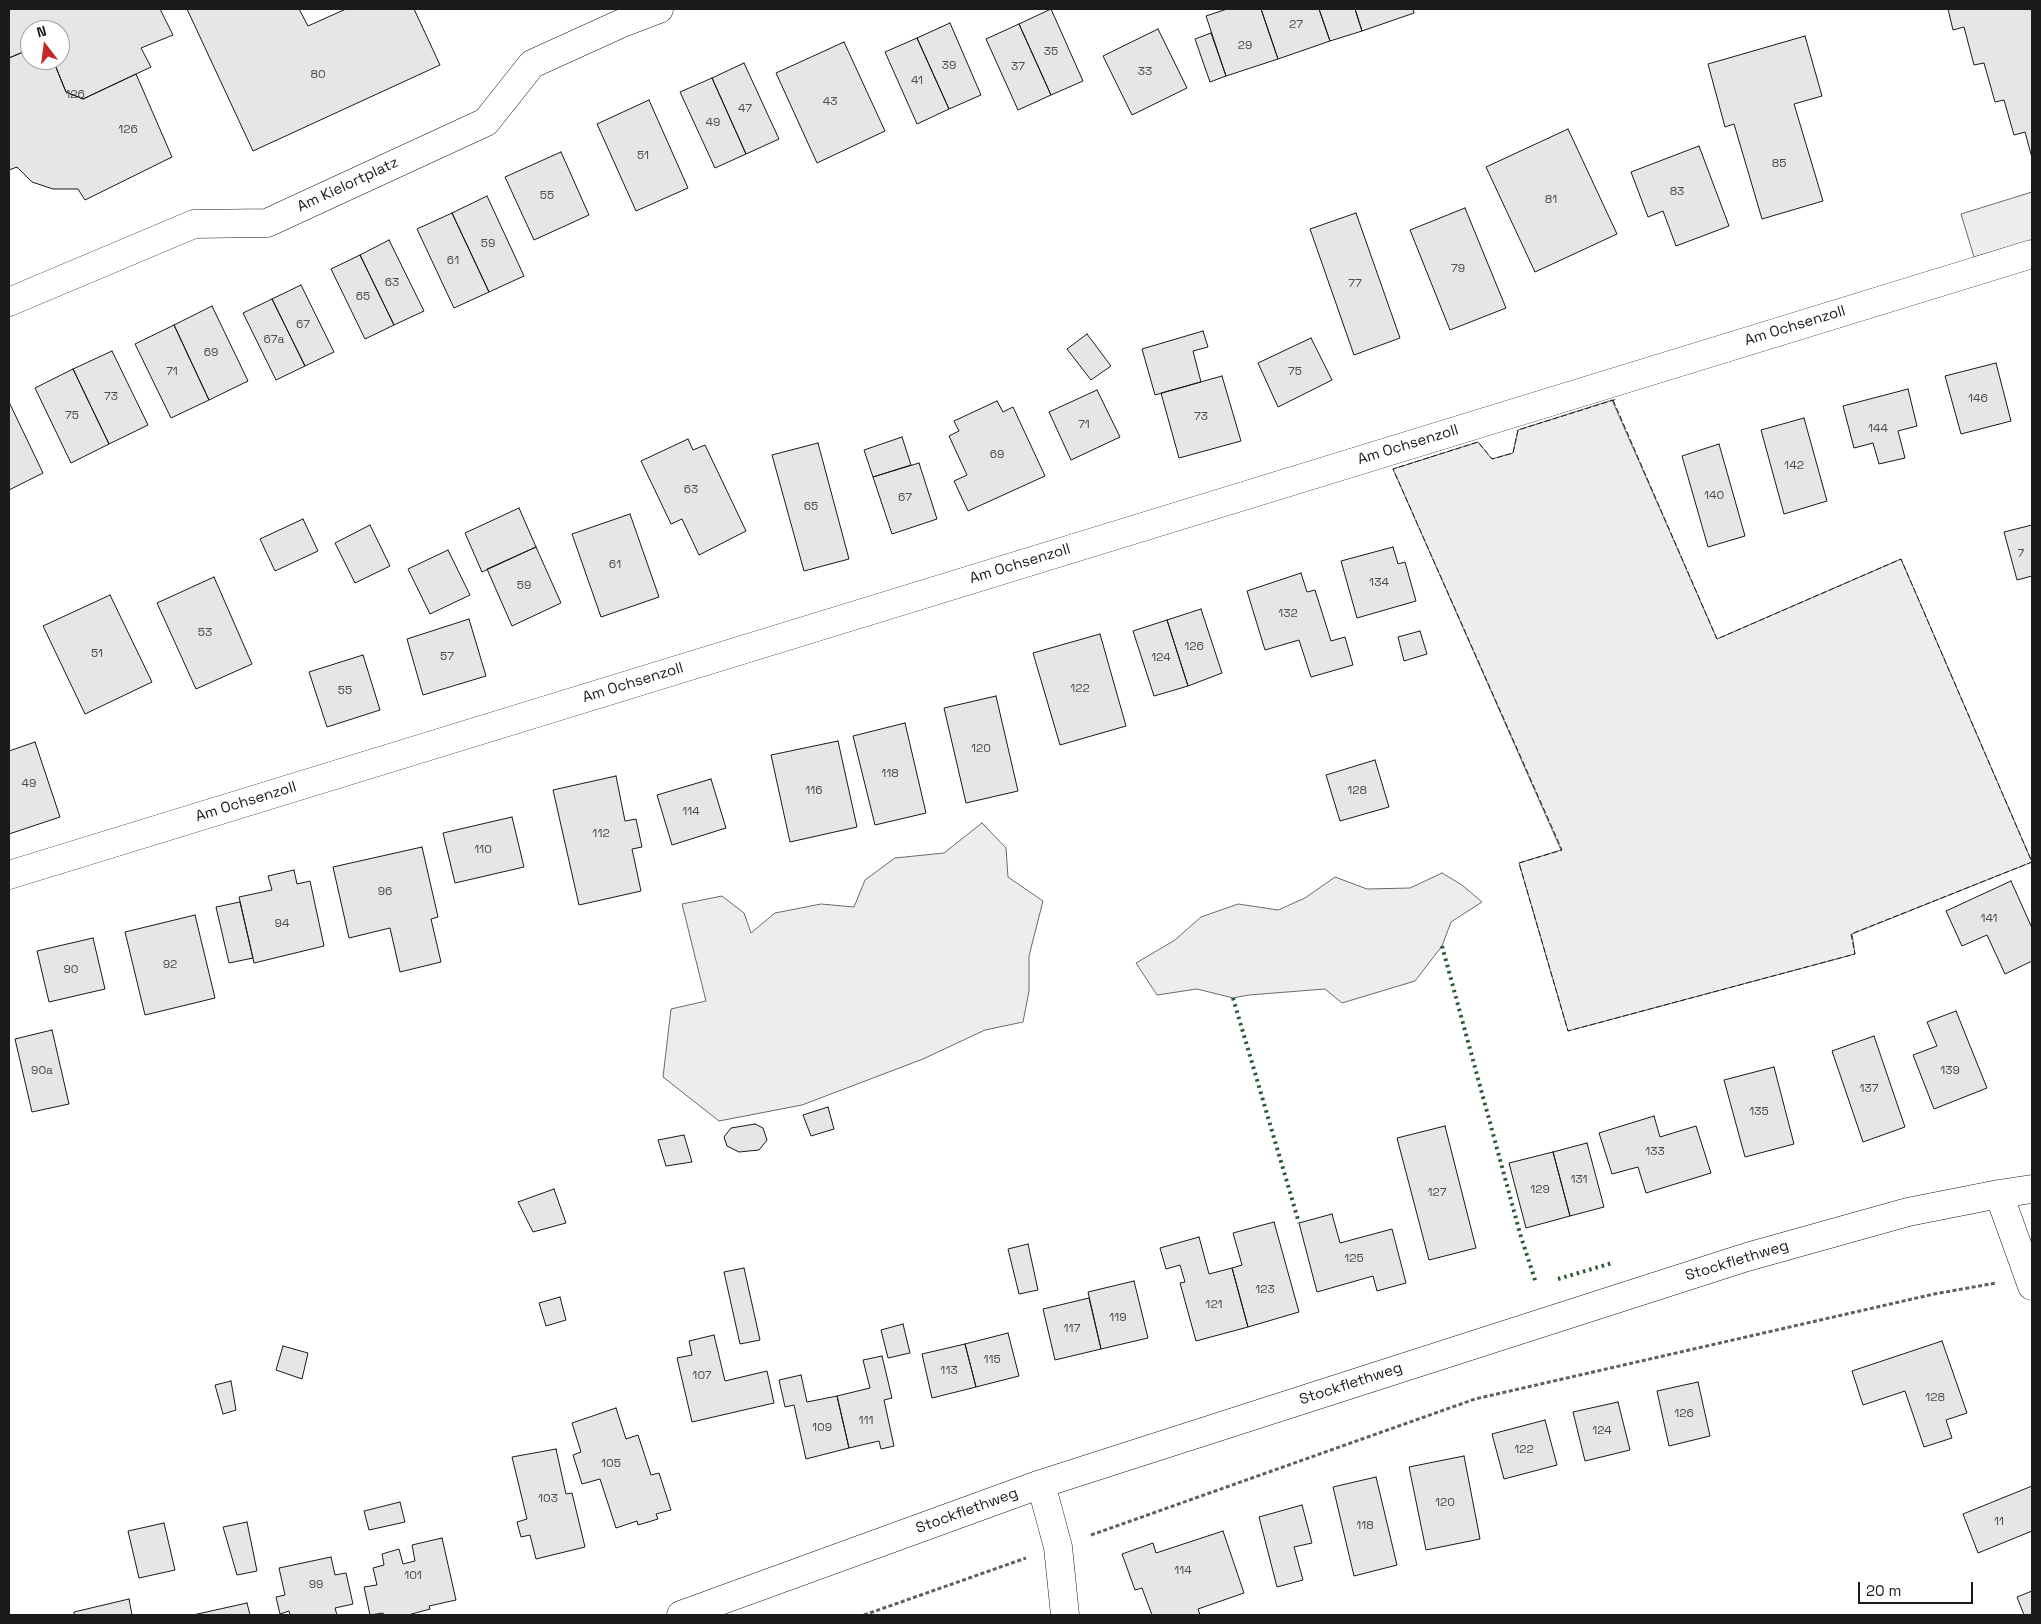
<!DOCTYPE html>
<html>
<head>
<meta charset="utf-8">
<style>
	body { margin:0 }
	#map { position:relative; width:2041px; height:1624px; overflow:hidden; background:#fff; font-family:"Space Grotesk",sans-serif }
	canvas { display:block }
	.frame { position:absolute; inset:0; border:10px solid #1a1a1a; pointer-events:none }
	.north { position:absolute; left:20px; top:20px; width:50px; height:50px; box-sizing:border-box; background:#fff; border:1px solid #a3a3a3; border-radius:50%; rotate:345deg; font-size:14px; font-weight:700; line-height:20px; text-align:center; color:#1a1a1a }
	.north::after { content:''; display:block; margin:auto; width:18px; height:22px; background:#c62828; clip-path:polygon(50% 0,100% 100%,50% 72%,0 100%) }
	.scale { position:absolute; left:1858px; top:1582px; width:115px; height:22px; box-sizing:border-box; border:2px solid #1a1a1a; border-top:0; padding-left:6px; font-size:15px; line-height:18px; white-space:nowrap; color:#1a1a1a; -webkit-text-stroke:4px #fff; paint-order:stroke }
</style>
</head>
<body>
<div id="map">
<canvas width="2041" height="1624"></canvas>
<div class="frame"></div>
<div class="north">N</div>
<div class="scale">20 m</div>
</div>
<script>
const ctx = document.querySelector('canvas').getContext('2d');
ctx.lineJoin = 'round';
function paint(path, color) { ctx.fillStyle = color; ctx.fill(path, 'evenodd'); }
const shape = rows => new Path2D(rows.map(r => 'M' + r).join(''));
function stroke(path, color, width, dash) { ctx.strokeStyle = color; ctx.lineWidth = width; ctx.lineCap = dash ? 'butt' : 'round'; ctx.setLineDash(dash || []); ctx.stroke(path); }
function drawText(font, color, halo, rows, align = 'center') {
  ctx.font = font + ' "Space Grotesk",sans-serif'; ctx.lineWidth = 4; ctx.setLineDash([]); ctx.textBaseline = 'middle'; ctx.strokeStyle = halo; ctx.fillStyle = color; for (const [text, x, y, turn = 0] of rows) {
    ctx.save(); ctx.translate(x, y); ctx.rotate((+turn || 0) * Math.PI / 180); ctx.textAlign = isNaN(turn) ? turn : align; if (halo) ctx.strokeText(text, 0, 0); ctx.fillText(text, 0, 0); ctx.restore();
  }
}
const green = shape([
	[2032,192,2032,240,1974,257,1961,214,2032,192],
	[1612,400,1717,639,1901,559,2032,862,1852,934,1855,954,1568,1031,1519,863,1561,850,1393,469,1478,442,1492,459,1513,453,1518,430,1612,400],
	[982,823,1006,848,1008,877,1043,901,1029,956,1029,991,1023,1022,985,1030,923,1059,802,1105,719,1121,663,1077,671,1009,706,1001,682,904,722,896,744,913,751,933,775,913,821,904,854,907,865,880,895,858,944,853,982,823],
	[1442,873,1462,885,1482,902,1451,922,1442,946,1415,981,1342,1003,1325,989,1249,995,1233,998,1197,989,1157,995,1136,963,1175,940,1201,917,1238,904,1278,910,1305,898,1335,877,1367,889,1410,888,1442,873]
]);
paint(green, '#ededed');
stroke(green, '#6a6a6a', 1);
const building = shape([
	[9,9,160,9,173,35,141,48,151,67,83,99,66,92,53,60,60,60,60,30,30,30,30,49,9,58,9,9],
	[187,9,299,9,308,26,346,9,414,9,440,65,253,151,187,9],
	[1051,9,1083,81,1051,95,1019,24,1051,9],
	[1227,9,1261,9,1278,59,1226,76,1206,16,1227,9],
	[1261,9,1319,9,1330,41,1278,59,1261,9],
	[1319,9,1355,9,1362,31,1330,41,1319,9],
	[1355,9,1413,9,1414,13,1362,31,1355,9],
	[1948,9,2032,9,2032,158,2025,132,2014,135,2004,100,1995,102,1984,63,1974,65,1964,27,1953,30,1948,9],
	[950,23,981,95,949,109,917,38,950,23],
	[1019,24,1051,95,1018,110,986,39,1019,24],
	[1158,29,1187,88,1132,115,1103,56,1158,29],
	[1211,33,1226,76,1210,82,1195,39,1211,33],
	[1805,36,1822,96,1794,104,1823,201,1762,219,1734,124,1725,127,1708,64,1805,36],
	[917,38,949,109,917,124,885,52,917,38],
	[844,42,885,131,817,163,776,73,844,42],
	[30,49,30,60,53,60,66,92,83,99,136,74,172,157,85,200,78,189,53,189,32,182,17,167,9,170,9,58,30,49],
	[744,63,779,139,746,154,712,78,744,63],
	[712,78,746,154,715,168,680,92,712,78],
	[649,100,688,188,636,211,597,124,649,100],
	[1568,129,1617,234,1535,272,1486,167,1568,129],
	[1699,146,1729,226,1676,246,1663,211,1648,217,1631,172,1699,146],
	[561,152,589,215,534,240,505,177,561,152],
	[487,196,524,276,489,292,452,213,487,196],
	[1465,208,1506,308,1450,330,1410,230,1465,208],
	[452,213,489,292,454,308,417,229,452,213],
	[1356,213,1400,338,1354,355,1310,229,1356,213],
	[389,240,424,311,394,325,360,255,389,240],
	[360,255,394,325,365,339,331,269,360,255],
	[301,285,334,352,305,366,272,299,301,285],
	[272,299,305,366,276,380,243,313,272,299],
	[212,306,248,381,209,400,174,325,212,306],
	[174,325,209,400,171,418,135,344,174,325],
	[1203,331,1208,347,1193,351,1201,382,1155,395,1142,349,1203,331],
	[1087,334,1111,366,1091,380,1067,349,1087,334],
	[1311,338,1332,380,1278,407,1258,363,1311,338],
	[112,351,148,425,109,444,73,369,112,351],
	[1996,363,2011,421,1961,434,1945,376,1996,363],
	[73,369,109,444,71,463,35,388,73,369],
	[1222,376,1241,441,1179,458,1161,393,1222,376],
	[1908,389,1917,426,1898,431,1905,458,1879,464,1873,443,1854,448,1843,406,1908,389],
	[1097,390,1120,437,1071,460,1049,412,1097,390],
	[997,401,1003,412,1013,407,1045,476,968,511,954,481,967,475,949,436,959,431,954,421,997,401],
	[9,402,43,473,9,490,9,402],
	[1804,418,1827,501,1784,514,1761,430,1804,418],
	[902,437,911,465,873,477,864,450,902,437],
	[688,439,693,450,705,445,746,531,699,555,682,519,671,524,641,461,688,439],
	[818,443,849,559,804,571,772,455,818,443],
	[1719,444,1745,536,1708,547,1682,456,1719,444],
	[919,463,937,519,892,534,873,477,919,463],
	[519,508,536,547,482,572,465,533,519,508],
	[630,514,659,597,601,617,572,534,630,514],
	[303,519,318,551,275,571,260,539,303,519],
	[370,525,390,566,355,583,335,543,370,525],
	[2032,525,2032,576,2017,580,2004,532,2032,525],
	[536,547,561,603,512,626,487,569,536,547],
	[1393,547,1398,564,1405,562,1416,601,1357,618,1341,561,1393,547],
	[448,550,470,595,430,614,408,569,448,550],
	[1301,573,1307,592,1315,590,1331,641,1345,637,1353,665,1311,677,1299,640,1265,650,1247,591,1301,573],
	[214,577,252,664,196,689,157,603,214,577],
	[110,595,152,682,85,714,43,626,110,595],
	[1201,609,1222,673,1188,686,1167,620,1201,609],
	[469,619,486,676,423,695,407,639,469,619],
	[1167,620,1188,686,1154,696,1133,631,1167,620],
	[1420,631,1427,654,1404,661,1398,637,1420,631],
	[1100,634,1126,726,1060,745,1033,653,1100,634],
	[363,655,380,710,327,727,309,672,363,655],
	[996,696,1018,791,966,803,944,708,996,696],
	[905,723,926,813,875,825,853,736,905,723],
	[838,741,857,827,790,842,771,755,838,741],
	[35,742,60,817,9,834,9,751,35,742],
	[1375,760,1389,807,1340,821,1326,775,1375,760],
	[616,776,625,821,636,819,642,847,632,849,641,891,579,905,553,790,616,776],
	[711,779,726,828,672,845,657,795,711,779],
	[512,817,524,867,455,883,443,833,512,817],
	[422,847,438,917,431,919,441,962,400,972,390,928,349,938,333,867,422,847],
	[294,870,297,884,310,881,324,946,254,963,239,897,272,890,268,876,294,870],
	[2011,881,2032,928,2032,961,2005,974,1987,935,1962,946,1946,911,2011,881],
	[240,902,253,958,229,963,216,907,240,902],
	[195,915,215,998,145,1015,125,932,195,915],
	[93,938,105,989,49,1002,37,951,93,938],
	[1956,1011,1987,1088,1934,1109,1913,1055,1937,1046,1927,1022,1956,1011],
	[52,1030,69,1104,32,1112,15,1039,52,1030],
	[1874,1036,1905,1127,1863,1142,1832,1051,1874,1036],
	[1774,1067,1794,1144,1745,1157,1724,1080,1774,1067],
	[828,1107,834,1129,811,1136,803,1115,828,1107],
	[1654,1116,1660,1137,1696,1126,1711,1173,1646,1193,1638,1167,1612,1174,1599,1133,1654,1116],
	[755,1124,763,1128,767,1140,759,1150,739,1152,727,1146,724,1137,731,1128,755,1124],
	[1445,1126,1476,1248,1429,1260,1397,1138,1445,1126],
	[684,1135,692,1162,666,1166,658,1140,684,1135],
	[1587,1143,1604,1207,1570,1216,1553,1152,1587,1143],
	[1553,1152,1570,1216,1526,1228,1509,1163,1553,1152],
	[554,1189,566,1223,533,1232,518,1202,554,1189],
	[1332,1214,1340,1243,1392,1229,1406,1283,1377,1291,1373,1276,1317,1292,1299,1223,1332,1214],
	[1274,1222,1299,1312,1248,1327,1232,1268,1242,1265,1233,1233,1274,1222],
	[1199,1237,1209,1274,1232,1268,1248,1327,1196,1341,1180,1283,1185,1282,1180,1265,1166,1269,1160,1248,1199,1237],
	[1028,1244,1038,1290,1019,1294,1008,1249,1028,1244],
	[744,1268,760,1340,740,1344,724,1272,744,1268],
	[1134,1281,1148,1338,1101,1349,1088,1292,1134,1281],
	[560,1297,566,1320,546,1326,539,1303,560,1297],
	[1089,1298,1101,1349,1055,1360,1043,1309,1089,1298],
	[903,1324,910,1353,888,1358,881,1330,903,1324],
	[1008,1333,1019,1376,976,1387,965,1344,1008,1333],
	[714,1335,725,1381,767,1371,774,1403,692,1422,677,1358,692,1355,689,1341,714,1335],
	[1942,1341,1967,1413,1946,1420,1952,1438,1924,1447,1905,1391,1863,1405,1852,1371,1942,1341],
	[965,1344,976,1387,932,1398,922,1354,965,1344],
	[283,1346,308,1353,302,1379,276,1370,283,1346],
	[882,1356,892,1398,884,1400,894,1446,881,1449,879,1441,849,1448,837,1396,870,1388,863,1360,882,1356],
	[801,1375,807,1402,837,1396,849,1448,806,1459,794,1405,785,1407,779,1380,801,1375],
	[231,1381,236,1410,223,1414,215,1385,231,1381],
	[1698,1382,1710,1436,1669,1446,1657,1391,1698,1382],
	[1618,1402,1630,1450,1585,1461,1573,1412,1618,1402],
	[616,1408,626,1439,638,1435,651,1475,659,1473,671,1510,656,1514,658,1519,638,1525,637,1521,616,1528,600,1479,582,1484,573,1455,581,1452,572,1423,616,1408],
	[1545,1420,1557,1465,1504,1479,1492,1434,1545,1420],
	[556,1449,566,1494,572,1493,585,1547,536,1559,530,1535,521,1537,517,1522,527,1519,512,1457,556,1449],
	[1464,1456,1480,1539,1426,1550,1409,1467,1464,1456],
	[1376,1477,1397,1565,1354,1576,1333,1487,1376,1477],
	[2032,1486,2032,1531,1978,1553,1963,1514,2032,1486],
	[400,1502,405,1522,369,1530,364,1511,400,1502],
	[1302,1505,1312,1543,1294,1547,1303,1580,1277,1587,1259,1517,1302,1505],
	[247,1522,257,1571,237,1575,223,1527,247,1522],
	[164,1523,175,1570,139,1578,128,1531,164,1523],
	[1223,1531,1244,1593,1198,1609,1200,1615,1152,1615,1142,1588,1135,1590,1122,1554,1153,1543,1156,1553,1223,1531],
	[442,1538,456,1600,429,1606,430,1609,408,1615,384,1615,383,1613,370,1615,364,1587,377,1585,373,1568,384,1565,382,1554,399,1549,403,1564,415,1561,412,1545,442,1538],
	[331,1557,335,1575,346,1573,353,1604,335,1608,337,1615,290,1615,289,1611,280,1614,276,1597,285,1595,279,1568,331,1557],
	[2032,1591,2032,1615,2024,1615,2017,1597,2032,1591],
	[129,1599,132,1615,74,1615,74,1612,129,1599],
	[247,1603,250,1615,193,1615,247,1603]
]);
paint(building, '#e6e6e6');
stroke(building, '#1a1a1a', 1);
const minor = shape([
	[9,302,194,224,267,223,486,122,532,64,620,24,659,9],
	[9,875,2032,254],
	[1999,1194,2032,1286],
	[1041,1484,1058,1547,1065,1615],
	[681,1615,1041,1484,1747,1257,1908,1212,1999,1194,2032,1189]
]);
stroke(minor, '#1a1a1a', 29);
stroke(shape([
	[1091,1535,1475,1399,1934,1294,1996,1283],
	[864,1615,1026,1558]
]), '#5f5f5f', 3, [4, 2.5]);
stroke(minor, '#fff', 28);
stroke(shape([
	[1442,946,1521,1237,1536,1283],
	[1233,998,1299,1223],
	[1558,1279,1612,1263]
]), '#2b5a34', 4, [2.5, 4]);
stroke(shape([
	[1613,400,1717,639,1901,559,2032,862,1851,934,1855,954,1568,1031,1519,863,1562,850,1393,469,1478,442,1492,459,1513,453,1518,430,1617,399]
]), '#1a1a1a', 1, [6, 2.5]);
drawText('12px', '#4d4d4d', null, [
	["27",1296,25],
	["29",1245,46],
	["35",1051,52],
	["39",949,66],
	["37",1018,67],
	["33",1145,72],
	["80",318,75],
	["41",917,81],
	["126",75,95],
	["43",830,102],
	["47",745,109],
	["49",713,123],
	["126",128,130],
	["51",643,156],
	["85",1779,164],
	["83",1677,192],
	["55",547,196],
	["81",1551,200],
	["59",488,244],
	["61",453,261],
	["79",1458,269],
	["63",392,283],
	["77",1355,284],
	["65",363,297],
	["67",303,325],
	["67a",274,340],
	["69",211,353],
	["71",172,372],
	["75",1295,372],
	["73",111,397],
	["146",1978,399],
	["75",72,416],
	["73",1201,417],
	["71",1084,425],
	["144",1878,429],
	["69",997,455],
	["142",1794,466],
	["63",691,490],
	["140",1714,496],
	["67",905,498],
	["65",811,507],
	["7",2021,554],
	["61",615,565],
	["134",1379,583],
	["59",524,586],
	["132",1288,614],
	["53",205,633],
	["126",1194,647],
	["51",97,654],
	["57",447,657],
	["124",1161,658],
	["122",1080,689],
	["55",345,691],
	["120",981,749],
	["118",890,774],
	["49",29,784],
	["116",814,791],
	["128",1357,791],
	["114",691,812],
	["112",601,834],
	["110",483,850],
	["96",385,892],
	["141",1989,919],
	["94",282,924],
	["92",170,965],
	["90",71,970],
	["90a",42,1071],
	["139",1950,1071],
	["137",1869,1089],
	["135",1759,1112],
	["133",1655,1152],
	["131",1579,1180],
	["129",1540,1190],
	["127",1437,1193],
	["125",1354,1259],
	["123",1265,1290],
	["121",1214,1305],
	["119",1118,1318],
	["117",1072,1329],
	["115",992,1360],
	["113",949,1371],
	["107",702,1376],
	["128",1935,1398],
	["126",1684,1414],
	["111",866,1421],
	["109",822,1428],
	["124",1602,1431],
	["122",1524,1450],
	["105",611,1464],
	["103",548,1499],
	["120",1445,1503],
	["11",1999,1522],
	["118",1365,1526],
	["114",1183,1571],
	["101",413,1576],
	["99",316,1585]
]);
drawText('15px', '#1a1a1a', '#fff', [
	["Am Kielortplatz",348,185,-25],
	["Am Ochsenzoll",1795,326,-17],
	["Am Ochsenzoll",1408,445,-17],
	["Am Ochsenzoll",1020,564,-17],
	["Am Ochsenzoll",633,683,-17],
	["Am Ochsenzoll",246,802,-17],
	["Stockflethweg",1737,1261,-17],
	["Stockflethweg",1351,1384,-18],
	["Stockflethweg",967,1511,-20]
]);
</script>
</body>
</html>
